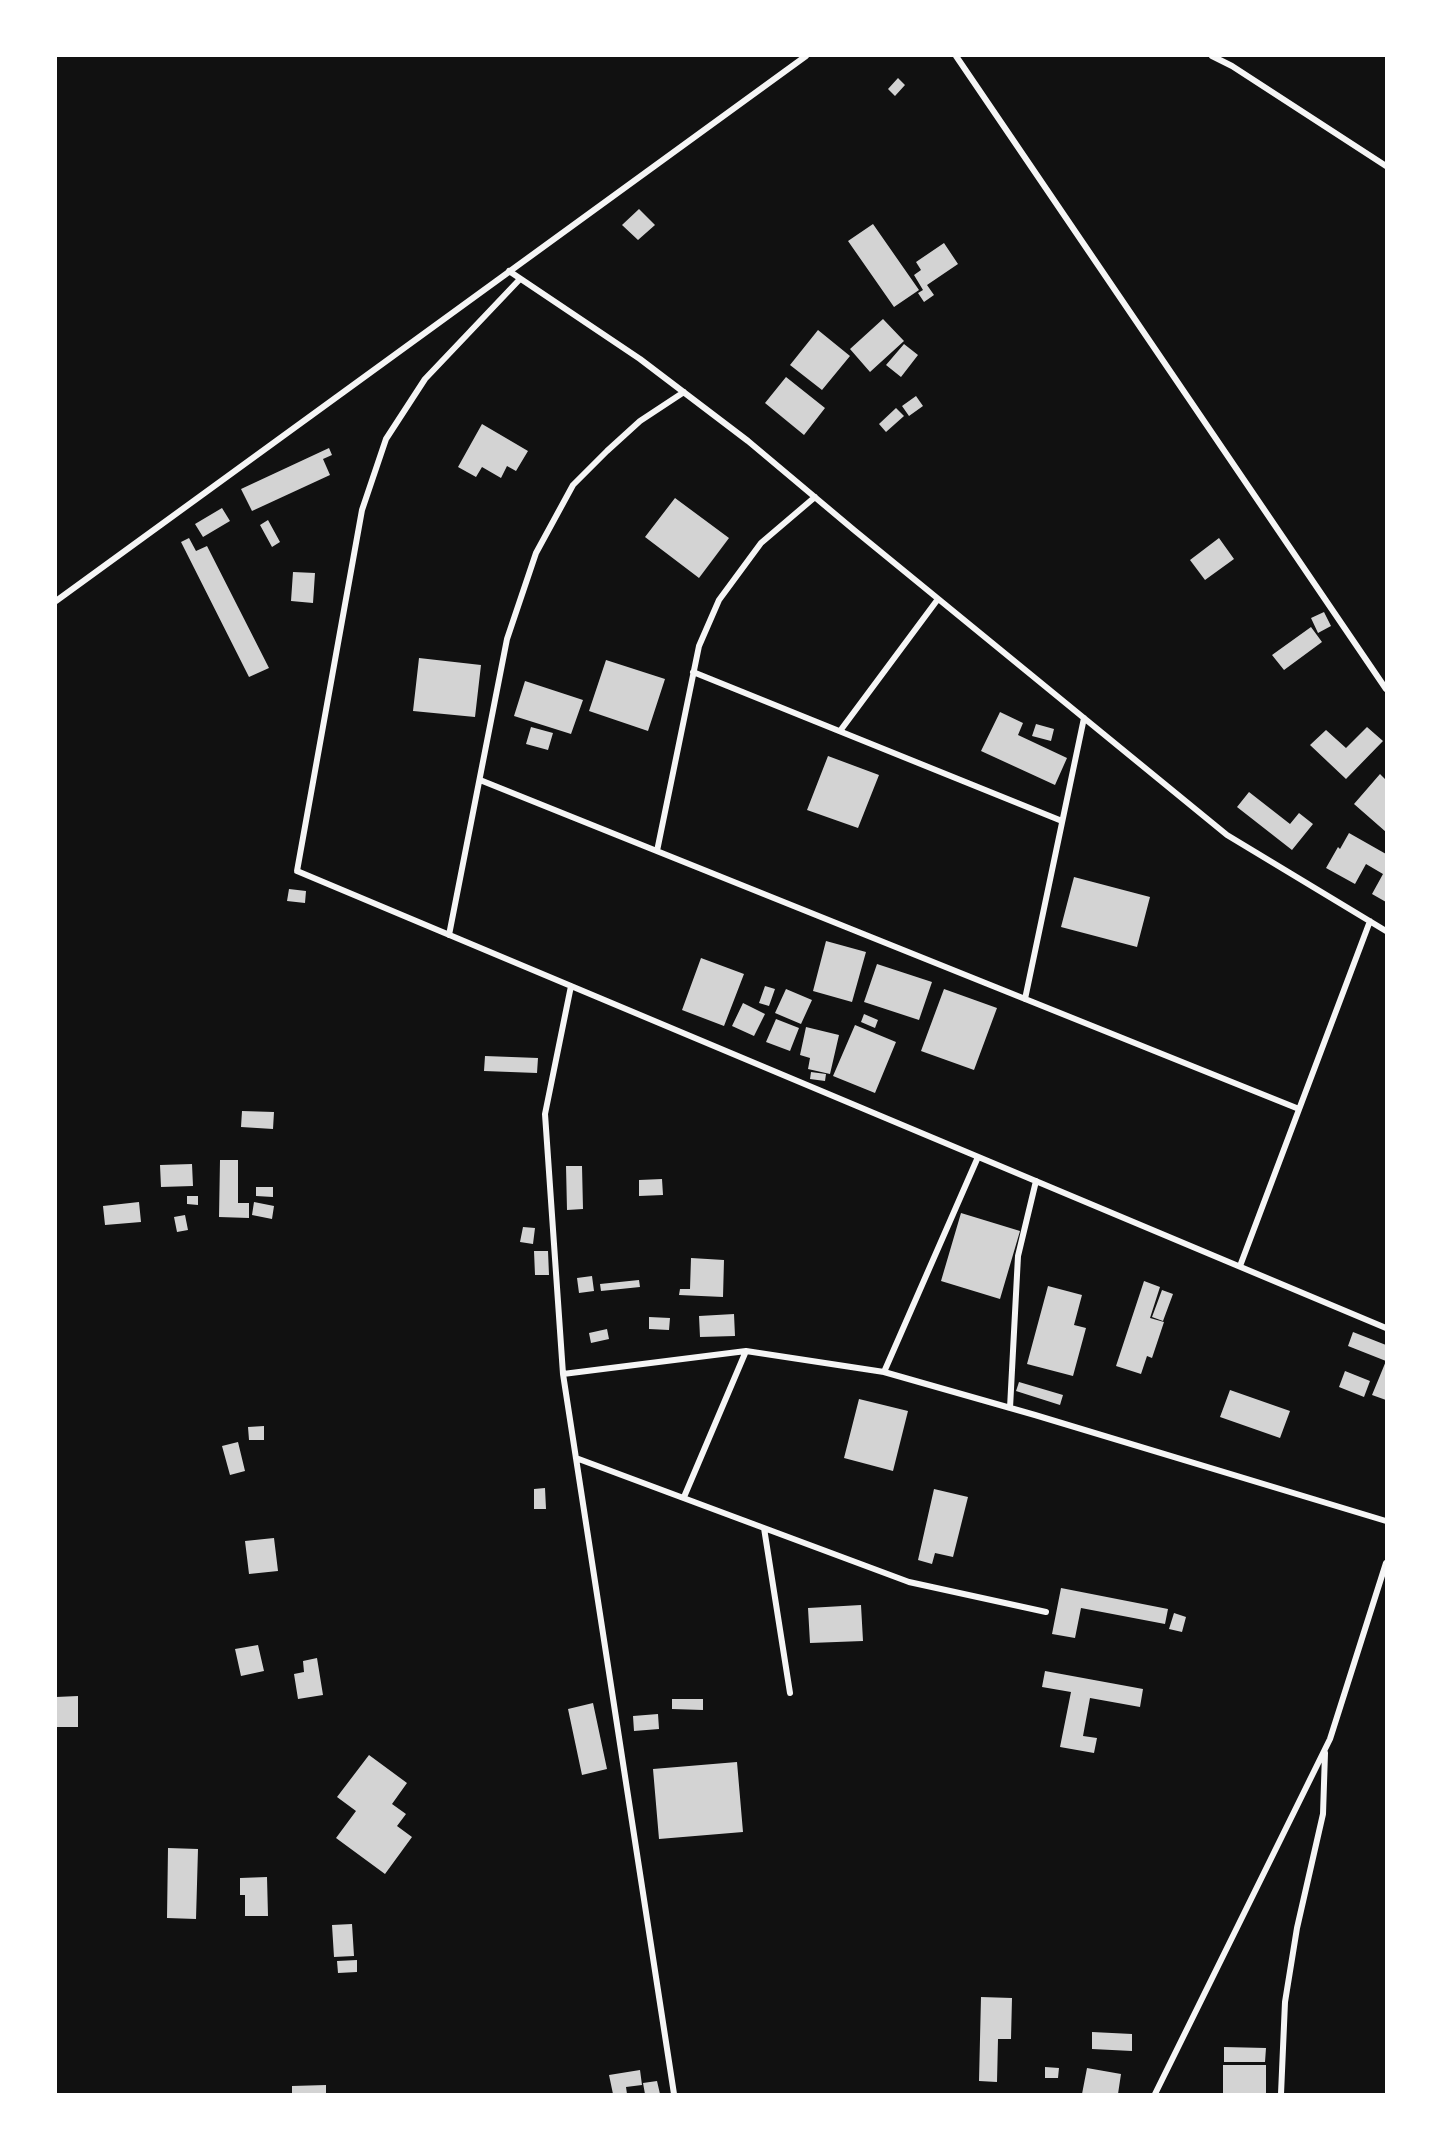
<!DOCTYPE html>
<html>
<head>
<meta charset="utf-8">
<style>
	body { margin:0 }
	#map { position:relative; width:1442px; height:2150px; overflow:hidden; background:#111; font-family:Signika,sans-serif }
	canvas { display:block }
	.frame { position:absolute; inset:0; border:57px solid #fff; pointer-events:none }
</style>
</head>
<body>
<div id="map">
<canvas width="1442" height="2150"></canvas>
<div class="frame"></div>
</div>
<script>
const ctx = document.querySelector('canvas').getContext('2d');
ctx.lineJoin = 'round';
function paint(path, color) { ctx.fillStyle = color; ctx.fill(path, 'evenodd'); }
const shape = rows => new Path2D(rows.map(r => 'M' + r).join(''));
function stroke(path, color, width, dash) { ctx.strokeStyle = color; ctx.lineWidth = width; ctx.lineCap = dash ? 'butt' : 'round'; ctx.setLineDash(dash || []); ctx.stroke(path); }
paint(shape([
	[898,78,905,85,895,96,888,89],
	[639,209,655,225,638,240,622,225],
	[873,224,919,290,894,307,848,241],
	[944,243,958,264,927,285,934,295,924,302,918,293,923,290,914,275,921,270,916,262],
	[883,319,904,341,870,372,850,349],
	[818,330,850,356,822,390,790,365],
	[904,344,918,355,901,377,886,365],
	[786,377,825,408,804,435,765,403],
	[916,396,923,406,909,416,902,406],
	[896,408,904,416,886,432,879,424],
	[482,424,528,451,516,471,507,466,501,478,482,467,476,477,458,467],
	[329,448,332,455,323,459,330,475,252,511,241,489],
	[675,498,729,538,699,578,645,537],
	[222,508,230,521,203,537,195,524],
	[268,520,280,542,272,547,260,525],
	[189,538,196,551,207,546,269,668,249,677,181,542],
	[1219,538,1234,559,1205,580,1190,560],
	[293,572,315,573,313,603,291,601],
	[1324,612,1331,626,1318,633,1311,618],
	[1311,627,1322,642,1284,670,1272,655],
	[419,658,481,665,475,717,413,711],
	[606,660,665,679,648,731,589,711],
	[525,681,583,700,571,734,514,716],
	[1000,712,1023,723,1018,735,1067,758,1055,785,981,751],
	[1036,724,1054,729,1051,741,1032,736],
	[531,727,553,733,548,750,526,744],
	[1367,727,1383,741,1346,779,1310,745,1326,730,1346,748],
	[828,756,879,775,858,828,807,810],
	[1380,774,1386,780,1386,832,1354,804],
	[1249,792,1290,824,1299,813,1313,824,1292,850,1237,807],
	[1349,833,1386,854,1386,902,1372,894,1383,874,1366,864,1355,884,1326,868,1338,847,1340,849],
	[1074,877,1150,897,1137,947,1061,927],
	[289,889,306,891,305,903,287,901],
	[826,941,866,952,852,1002,813,991],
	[701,958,744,974,724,1026,682,1010],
	[877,964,932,982,919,1020,864,1002],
	[765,986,775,989,769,1006,759,1003],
	[786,989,812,1000,801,1024,775,1013],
	[944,989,997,1008,974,1070,921,1051],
	[743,1003,765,1014,754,1036,732,1026],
	[864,1014,878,1020,875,1028,861,1022],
	[776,1019,799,1028,790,1051,766,1042],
	[855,1025,896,1042,875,1093,833,1076],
	[806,1027,839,1035,830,1074,808,1069,810,1058,800,1055],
	[485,1056,538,1058,537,1073,484,1071],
	[811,1072,826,1074,825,1081,810,1079],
	[242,1111,274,1112,273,1129,241,1127],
	[220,1160,238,1160,238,1203,249,1203,249,1218,219,1217],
	[192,1164,193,1186,161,1187,160,1165],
	[566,1166,582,1166,583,1209,567,1210],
	[662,1179,663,1195,639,1196,639,1180],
	[256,1187,273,1187,273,1197,256,1196],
	[187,1196,198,1196,198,1205,187,1204],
	[139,1202,141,1222,105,1225,103,1206],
	[254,1202,274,1206,272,1219,252,1215],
	[961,1213,1020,1231,1000,1299,941,1281],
	[185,1215,188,1230,177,1232,174,1217],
	[523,1227,535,1228,533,1244,520,1242],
	[534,1251,548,1251,549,1275,535,1275],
	[691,1258,724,1260,723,1297,679,1295,680,1289,690,1289],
	[592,1276,594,1291,579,1293,577,1278],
	[639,1280,640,1287,601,1291,600,1284],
	[1144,1281,1160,1287,1150,1318,1164,1322,1152,1358,1147,1356,1141,1374,1116,1366],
	[1048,1286,1082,1295,1074,1325,1086,1328,1073,1376,1027,1364],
	[1162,1290,1173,1294,1163,1321,1152,1317],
	[734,1314,735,1336,700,1337,699,1316],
	[649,1317,670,1318,669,1330,649,1329],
	[607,1329,609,1339,591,1343,589,1333],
	[1353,1332,1386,1345,1386,1400,1372,1395,1386,1361,1348,1346],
	[1345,1371,1370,1381,1364,1397,1339,1387],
	[1019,1382,1063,1395,1060,1405,1016,1391],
	[1230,1390,1290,1411,1280,1438,1220,1417],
	[859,1399,908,1411,893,1471,844,1458],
	[264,1426,264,1440,249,1440,248,1427],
	[238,1442,245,1471,230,1475,222,1446],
	[545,1488,546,1509,534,1509,534,1489],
	[934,1489,968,1497,953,1557,935,1553,932,1564,918,1560],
	[274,1538,278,1571,249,1574,245,1541],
	[1061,1588,1168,1609,1165,1624,1081,1608,1075,1638,1052,1634],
	[861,1605,863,1641,810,1643,808,1608],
	[1174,1613,1186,1617,1182,1632,1169,1629],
	[258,1645,264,1671,241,1676,235,1649],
	[317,1658,323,1695,298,1699,294,1674,304,1672,303,1661],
	[1045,1671,1143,1689,1140,1707,1090,1698,1083,1736,1097,1738,1094,1753,1060,1747,1071,1692,1042,1687],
	[78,1696,78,1727,56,1727,56,1697],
	[672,1699,703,1699,703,1710,672,1709],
	[593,1703,607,1769,582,1775,568,1709],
	[658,1714,659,1729,634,1731,633,1716],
	[369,1755,407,1783,392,1804,406,1814,397,1826,412,1837,385,1874,336,1838,356,1811,337,1797],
	[737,1762,743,1832,659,1839,653,1769],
	[168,1848,198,1849,196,1919,167,1918],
	[267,1877,268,1916,245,1916,245,1895,240,1895,240,1878],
	[352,1924,354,1956,334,1957,332,1925],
	[357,1960,357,1972,338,1973,337,1961],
	[981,1997,1012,1998,1011,2039,998,2039,997,2082,979,2081],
	[1092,2032,1132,2034,1132,2051,1092,2049],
	[1224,2047,1266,2048,1265,2062,1224,2062],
	[1223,2065,1266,2065,1266,2094,1223,2094],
	[1045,2067,1059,2068,1058,2078,1045,2078],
	[1087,2068,1121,2074,1118,2094,1082,2094],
	[640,2070,642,2085,626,2087,627,2094,613,2094,609,2075],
	[657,2081,660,2094,645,2094,643,2083],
	[326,2085,326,2094,292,2094,292,2086]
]), '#d3d3d3');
stroke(shape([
	[956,56,1386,689],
	[1212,56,1232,66,1386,166],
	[509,271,640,359,748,441,854,530,1227,835,1386,931],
	[520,279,425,379,386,439,362,510,297,871,1386,1328],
	[56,601,806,56],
	[693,672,1062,821],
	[840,731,938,599],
	[480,780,1299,1109],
	[657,851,699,646,719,600,761,543,815,497],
	[449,935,507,639,536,553,573,485,607,451,640,421,684,392],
	[571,986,545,1114,563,1374,746,1351,884,1372,978,1157],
	[1025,999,1084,718],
	[1240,1266,1370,921],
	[884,1372,1035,1415,1386,1521],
	[563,1374,674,2094],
	[1010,1408,1018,1256,1036,1181],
	[576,1458,909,1582,1046,1612],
	[684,1497,746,1351],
	[764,1528,790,1693],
	[1155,2094,1330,1739,1386,1563],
	[1281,2094,1285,2002,1297,1928,1323,1814,1325,1753]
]), '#f5f5f5', 6);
</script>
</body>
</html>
